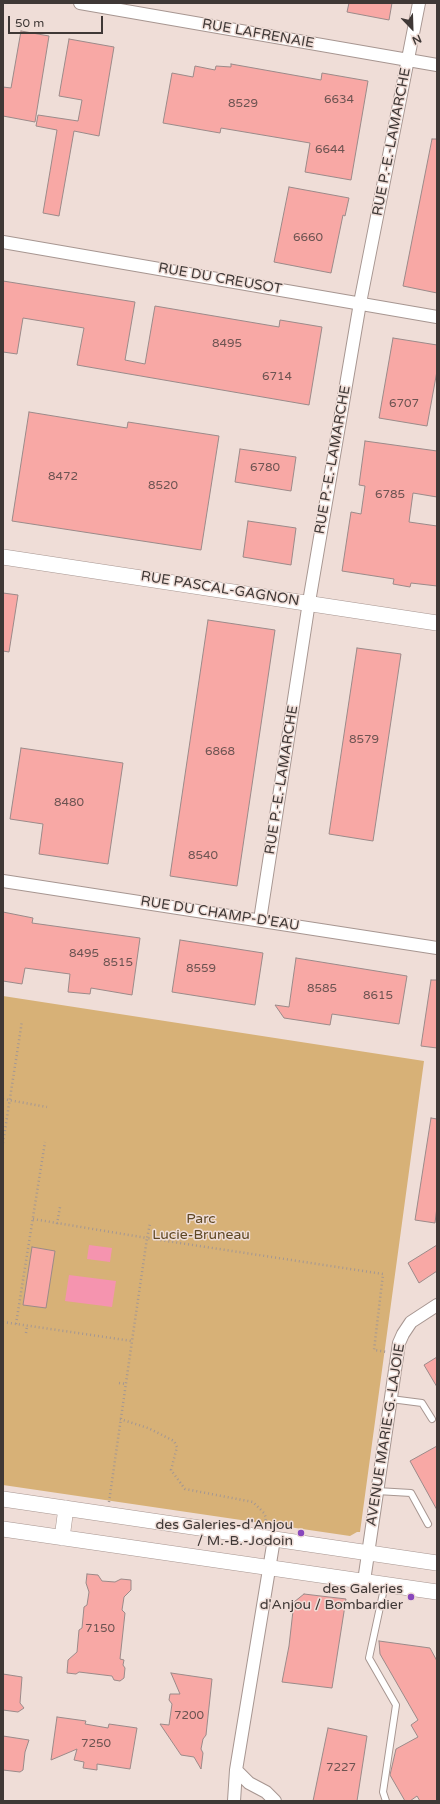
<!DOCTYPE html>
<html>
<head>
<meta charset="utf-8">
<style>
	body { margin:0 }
	#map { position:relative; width:440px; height:1804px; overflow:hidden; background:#efddd7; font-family:"Varela Round",sans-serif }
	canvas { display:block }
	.frame { position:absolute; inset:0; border:4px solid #3f3836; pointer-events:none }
	.north { position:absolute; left:392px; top:8px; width:40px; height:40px; -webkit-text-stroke:3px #efddd7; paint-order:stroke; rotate:157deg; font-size:11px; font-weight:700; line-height:16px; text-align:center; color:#3f3836 }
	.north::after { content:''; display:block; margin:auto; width:14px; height:18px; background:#3f3836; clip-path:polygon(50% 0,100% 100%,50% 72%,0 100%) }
	.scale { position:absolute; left:8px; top:16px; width:95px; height:18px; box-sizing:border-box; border:2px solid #3f3836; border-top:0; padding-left:5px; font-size:12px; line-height:14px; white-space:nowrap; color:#3f3836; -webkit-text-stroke:3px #efddd7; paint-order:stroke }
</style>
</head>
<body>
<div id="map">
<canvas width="440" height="1804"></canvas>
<div class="frame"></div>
<div class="north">N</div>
<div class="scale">50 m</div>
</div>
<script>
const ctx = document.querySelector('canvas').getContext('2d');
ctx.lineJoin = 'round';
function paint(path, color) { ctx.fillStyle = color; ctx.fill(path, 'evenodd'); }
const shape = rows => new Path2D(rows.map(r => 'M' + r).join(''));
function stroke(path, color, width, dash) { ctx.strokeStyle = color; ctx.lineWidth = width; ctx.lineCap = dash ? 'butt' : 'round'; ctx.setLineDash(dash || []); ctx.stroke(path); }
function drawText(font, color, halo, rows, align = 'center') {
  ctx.font = font + ' "Varela Round",sans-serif'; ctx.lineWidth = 3; ctx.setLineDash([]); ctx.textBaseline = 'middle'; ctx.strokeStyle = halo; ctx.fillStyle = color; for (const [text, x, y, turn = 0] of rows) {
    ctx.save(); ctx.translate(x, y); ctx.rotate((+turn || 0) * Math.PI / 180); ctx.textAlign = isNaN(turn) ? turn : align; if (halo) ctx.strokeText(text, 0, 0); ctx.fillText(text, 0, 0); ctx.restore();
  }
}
paint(shape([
	[3,996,424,1061,360,1532,357,1532,350,1536,3,1485]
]), '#d7b177');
paint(shape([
	[89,1245,112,1248,110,1262,87,1259],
	[69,1275,116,1281,112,1307,65,1301]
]), '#f594af');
const building = shape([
	[349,3,392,3,389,20,347,12,349,3],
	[21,31,49,36,35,122,3,116,3,87,11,88,21,31],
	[69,39,114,47,99,136,74,131,59,216,43,213,57,130,36,126,38,115,78,121,82,100,59,96,69,39],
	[231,64,321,80,322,73,368,81,351,180,305,172,310,143,221,128,220,133,163,123,172,73,193,77,195,66,215,70,216,66,231,67,231,64],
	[432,139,437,139,437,293,403,286,432,139],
	[289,187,349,198,345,216,343,215,331,273,274,262,289,187],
	[3,281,135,302,125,360,145,364,155,306,279,327,280,320,322,327,309,405,77,365,84,328,23,318,17,354,3,352,3,281],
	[393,338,437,345,437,371,427,426,379,418,393,338],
	[29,412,127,428,128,422,219,436,201,550,12,521,29,412],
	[365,441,437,451,437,497,413,493,409,522,437,526,437,586,411,583,410,587,393,584,394,579,342,571,351,512,361,514,365,486,359,485,365,441],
	[240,449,296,457,291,491,235,482,240,449],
	[248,521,296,528,291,565,243,557,248,521],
	[3,593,18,595,9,652,3,651,3,593],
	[208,620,275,630,237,886,170,876,208,620],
	[357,648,401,654,373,841,329,834,357,648],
	[21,748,123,763,108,864,39,854,43,824,10,819,21,748],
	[3,912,33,918,32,923,140,938,132,995,91,988,90,994,68,992,70,974,25,968,22,984,3,981,3,912],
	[180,940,263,953,255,1005,172,992,180,940],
	[296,958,407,976,399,1024,332,1014,330,1025,284,1018,275,1005,289,1007,296,958],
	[431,980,437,980,437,1048,421,1046,431,980],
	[431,1118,437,1119,437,1207,435,1223,415,1220,431,1118],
	[437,1245,437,1271,419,1283,408,1263,437,1245],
	[32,1247,55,1251,46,1308,23,1305,32,1247],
	[437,1357,437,1387,424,1365,437,1357],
	[437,1446,437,1510,410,1461,437,1446],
	[87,1574,98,1575,102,1581,115,1582,121,1579,131,1580,131,1590,124,1597,122,1610,125,1613,120,1659,124,1660,123,1665,125,1668,124,1678,120,1681,114,1680,112,1676,79,1672,76,1674,67,1673,68,1660,77,1652,79,1630,82,1628,84,1607,87,1605,89,1592,86,1583,87,1574],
	[304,1594,346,1599,332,1688,282,1682,289,1646,294,1602,304,1594],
	[379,1641,430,1648,437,1661,437,1801,420,1801,417,1796,410,1801,405,1801,390,1775,396,1749,418,1737,411,1725,418,1720,380,1654,379,1641],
	[171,1673,212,1679,206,1735,203,1739,201,1749,203,1753,201,1769,194,1757,181,1755,160,1724,169,1725,172,1704,169,1700,170,1694,180,1694,171,1673],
	[3,1674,22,1677,20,1703,24,1708,18,1712,3,1710,3,1674],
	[57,1717,86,1721,85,1724,108,1728,109,1724,137,1728,130,1769,97,1764,97,1770,83,1768,84,1762,74,1760,77,1749,51,1760,57,1717],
	[328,1728,367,1736,357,1801,313,1801,328,1728],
	[3,1736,29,1740,25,1752,23,1770,20,1772,3,1770,3,1736]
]);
paint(building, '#f8a8a5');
stroke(building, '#9b8a89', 1);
const service = shape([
	[391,1399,422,1403,432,1419],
	[377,1491,411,1493,428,1524],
	[385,1584,369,1658,396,1705,383,1792,386,1801]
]);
const minor = shape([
	[80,3,437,65],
	[3,242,437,317],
	[3,881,437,948],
	[260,920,309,602,360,303,419,3],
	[364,1581,399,1343,403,1334,411,1322,437,1305],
	[236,1770,249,1783,266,1792,275,1801],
	[234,1801,236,1770,274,1539]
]);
const tertiary = shape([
	[3,557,437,623],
	[3,1499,437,1563],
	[3,1529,437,1592],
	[62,1538,66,1508]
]);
stroke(service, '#a79691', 8);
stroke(minor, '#a79691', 14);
stroke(tertiary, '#a79691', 16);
stroke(shape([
	[3,1099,47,1107],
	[3,1143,22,1021],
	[33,1219,147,1238,150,1224],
	[57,1224,60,1207],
	[3,1322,132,1341,147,1238,383,1274,374,1350,387,1352],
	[16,1324,45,1142],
	[26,1333,27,1326],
	[119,1383,126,1384],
	[120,1419,148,1428,174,1441,177,1447,171,1470,185,1489,253,1502,264,1513,266,1518,265,1526],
	[109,1502,132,1341]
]), '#a49792', 2.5, [1, 3]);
stroke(service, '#fff', 6);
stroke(minor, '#fff', 12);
stroke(tertiary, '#fff', 15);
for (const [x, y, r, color] of [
	[301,1533,4,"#8847bc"],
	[411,1597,4,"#8847bc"]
]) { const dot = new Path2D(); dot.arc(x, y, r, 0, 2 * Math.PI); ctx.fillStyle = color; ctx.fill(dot); stroke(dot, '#efddd7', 1.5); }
drawText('12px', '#6d5452', null, [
	["6634",339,100],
	["8529",243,104],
	["6644",330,150],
	["6660",308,238],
	["8495",227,344],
	["6714",277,377],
	["6707",404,404],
	["6780",265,468],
	["8472",63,477],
	["8520",163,486],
	["6785",390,495],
	["8579",364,740],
	["6868",220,752],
	["8480",69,803],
	["8540",203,856],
	["8495",84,954],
	["8515",118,963],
	["8559",201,969],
	["8585",322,989],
	["8615",378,996],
	["7150",100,1629],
	["7200",189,1716],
	["7250",96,1744],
	["7227",341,1768]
]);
drawText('14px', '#3f3836', '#efddd7', [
	["RUE LAFRENAIE",258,34,10],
	["RUE P.-E.-LAMARCHE",392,142,-79],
	["RUE DU CREUSOT",220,279,10],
	["RUE P.-E.-LAMARCHE",333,460,-80],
	["RUE PASCAL-GAGNON",220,589,9],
	["RUE P.-E.-LAMARCHE",282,780,-81],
	["RUE DU CHAMP-D'EAU",220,914,9],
	["AVENUE MARIE-G.-LAJOIE",386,1435,-81]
]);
drawText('14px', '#5e4724', '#efddd7', [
	["Parc",201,1219],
	["Lucie-Bruneau",201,1235]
]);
drawText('14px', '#3f3836', '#efddd7', [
	["des Galeries-d'Anjou",293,1525],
	["/ M.-B.-Jodoin",293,1541],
	["des Galeries",403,1589],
	["d'Anjou / Bombardier",403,1605]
], 'right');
</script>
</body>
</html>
